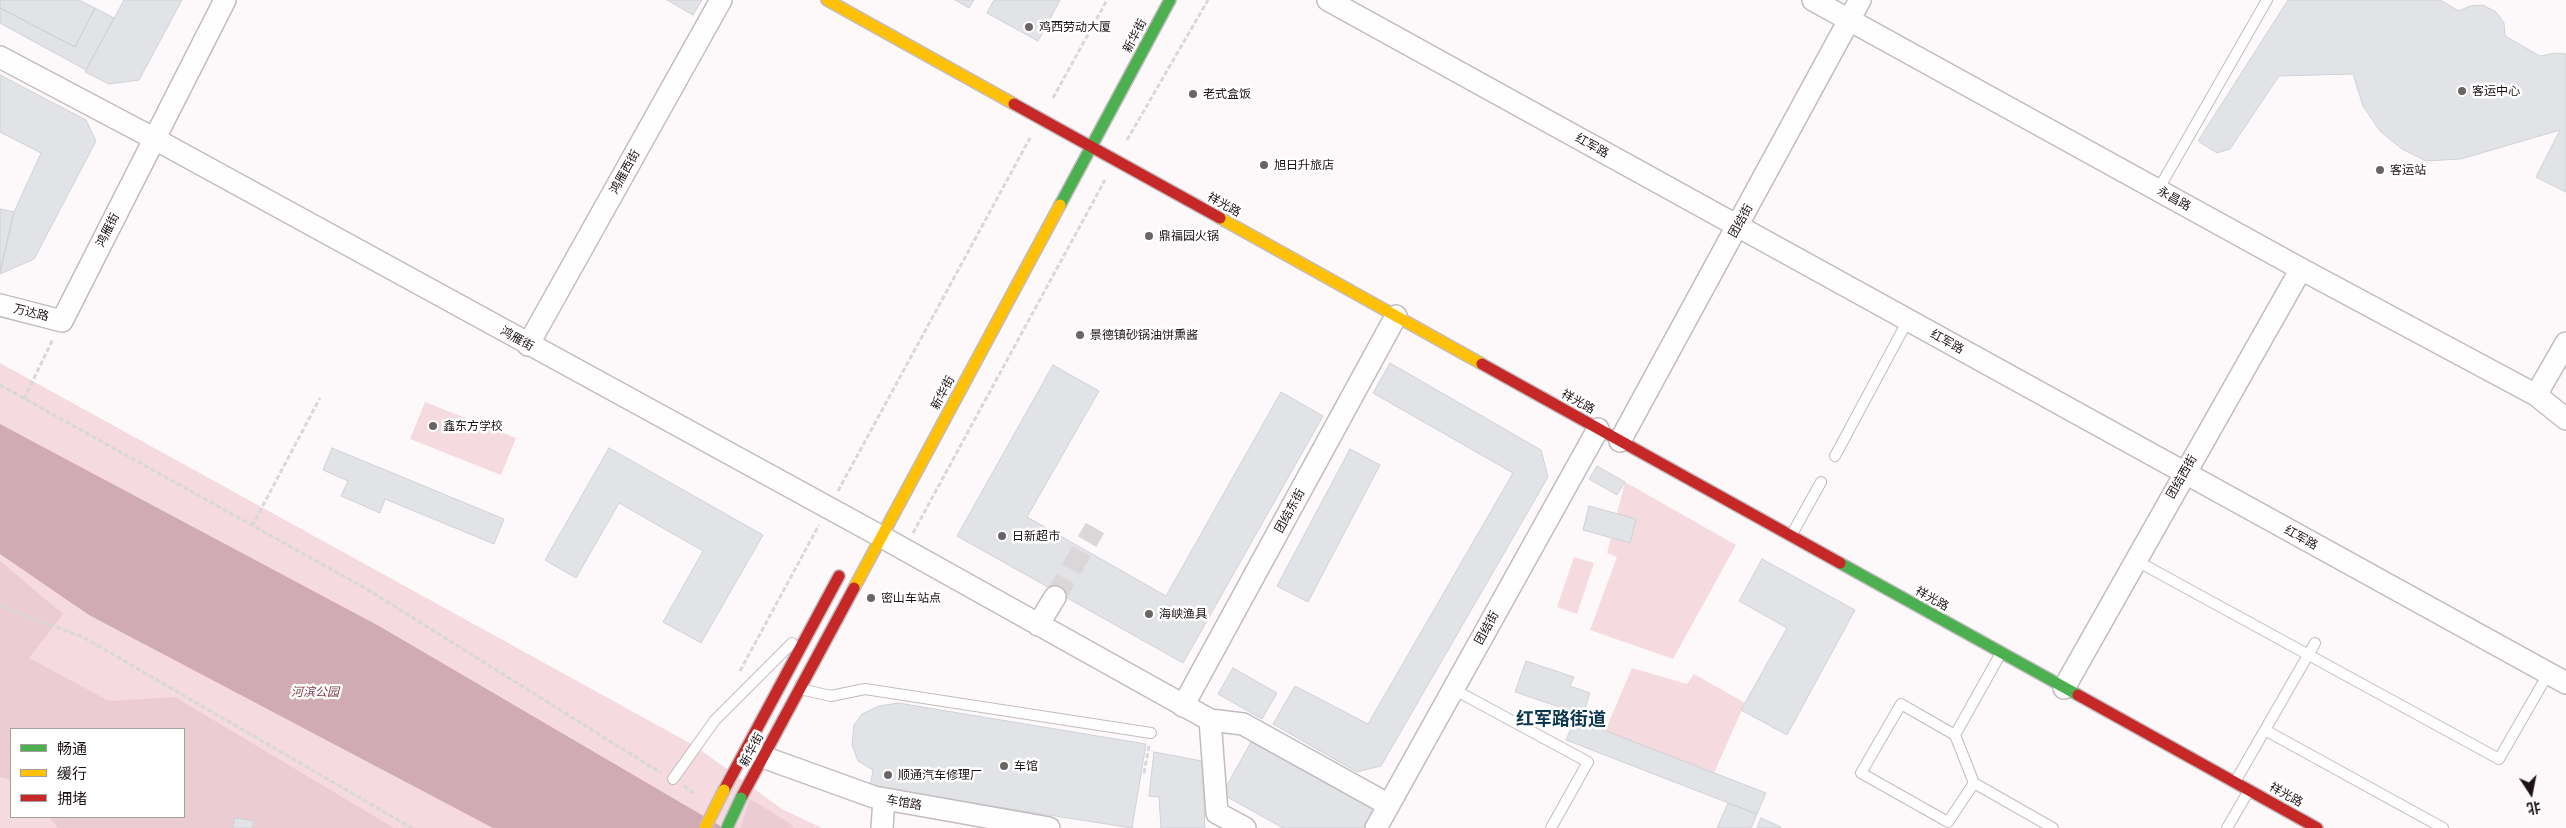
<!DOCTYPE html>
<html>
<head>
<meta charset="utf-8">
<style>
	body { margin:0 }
	#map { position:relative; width:2566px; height:828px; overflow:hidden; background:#fdf9fa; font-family:"Roboto Serif","Noto Sans SC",serif }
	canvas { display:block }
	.legend { position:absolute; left:10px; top:728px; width:175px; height:90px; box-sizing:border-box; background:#fff; border:1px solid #a5a1a1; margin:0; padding:6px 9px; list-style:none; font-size:15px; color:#1d1315 }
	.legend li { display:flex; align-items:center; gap:10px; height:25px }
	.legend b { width:25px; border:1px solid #a5a1a1 }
	.north { position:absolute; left:2506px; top:768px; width:50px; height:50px; -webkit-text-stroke:4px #fff; paint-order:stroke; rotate:169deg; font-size:14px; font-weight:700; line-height:20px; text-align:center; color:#1d1315 }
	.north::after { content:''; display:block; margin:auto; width:18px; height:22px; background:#1d1315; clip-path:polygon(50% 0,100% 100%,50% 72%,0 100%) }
</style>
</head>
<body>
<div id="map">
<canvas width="2566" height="828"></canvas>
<ul class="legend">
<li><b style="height:6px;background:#4caf50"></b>畅通</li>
<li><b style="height:6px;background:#ffc107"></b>缓行</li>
<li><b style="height:6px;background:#c62828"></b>拥堵</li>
</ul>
<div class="north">北</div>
</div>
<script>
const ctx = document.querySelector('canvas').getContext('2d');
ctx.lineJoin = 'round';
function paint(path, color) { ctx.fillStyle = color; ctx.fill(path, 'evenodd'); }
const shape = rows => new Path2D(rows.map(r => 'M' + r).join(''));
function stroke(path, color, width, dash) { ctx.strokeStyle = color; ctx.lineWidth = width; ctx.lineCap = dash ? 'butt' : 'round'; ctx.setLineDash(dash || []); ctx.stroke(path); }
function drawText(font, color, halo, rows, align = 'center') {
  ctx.font = font + ' "Roboto Serif","Noto Sans SC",serif'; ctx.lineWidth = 5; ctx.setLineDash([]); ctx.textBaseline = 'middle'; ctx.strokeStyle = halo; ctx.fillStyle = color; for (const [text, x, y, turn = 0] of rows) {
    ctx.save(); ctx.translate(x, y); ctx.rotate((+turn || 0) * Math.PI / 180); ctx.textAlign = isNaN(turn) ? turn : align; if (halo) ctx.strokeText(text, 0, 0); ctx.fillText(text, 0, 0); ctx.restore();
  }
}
paint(shape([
	[0,363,695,746,782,809,822,828,0,828],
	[11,729,184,729,184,817,11,817],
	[425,402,516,438,501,475,410,439],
	[1625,482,1736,545,1673,659,1590,630,1617,557,1607,553],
	[1574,557,1594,563,1577,614,1557,607],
	[1632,668,1687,684,1694,674,1745,703,1714,773,1605,731]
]), '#f5dae0');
paint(shape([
	[0,561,63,614,29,658,109,701,175,697,394,828,58,828,49,817,184,817,184,729,11,729,11,780,0,777],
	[750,799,789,823,794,828,740,828]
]), '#ebccd2');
paint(shape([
	[0,424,379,626,724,828,493,828,89,615,0,554]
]), '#d1abb3');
const building = shape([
	[0,0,79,0,95,8,75,47,0,8,0,0],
	[124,0,182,0,139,80,109,84,85,72,124,0],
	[667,0,702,0,693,15,667,0],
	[955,0,974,0,969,8,955,0],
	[994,0,1060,0,1038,41,987,13,994,0],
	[2288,0,2440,0,2459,11,2470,6,2483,5,2496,12,2504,23,2505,36,2540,56,2555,53,2566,54,2566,192,2536,177,2560,130,2461,159,2426,161,2402,149,2380,131,2363,106,2353,74,2279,76,2230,149,2217,153,2198,141,2288,0],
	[0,8,75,47,95,8,114,18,86,70,0,23,0,8],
	[0,75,86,120,96,141,34,259,0,274,14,212,41,153,0,132,0,75],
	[0,209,14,212,0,271,0,209],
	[1390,363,1541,450,1548,477,1381,766,1357,772,1273,724,1295,686,1368,724,1513,473,1373,393,1390,363],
	[1053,365,1099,391,1027,517,1166,596,1281,392,1323,416,1183,663,957,536,1053,365],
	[332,448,504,519,494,544,385,499,380,513,341,496,348,481,323,470,332,448],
	[609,448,763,535,701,643,663,622,703,551,619,503,576,578,545,560,609,448],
	[1350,449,1380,465,1308,602,1277,586,1350,449],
	[1597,466,1625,482,1617,495,1589,479,1597,466],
	[1589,506,1636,519,1630,543,1583,530,1589,506],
	[1762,559,1855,610,1787,735,1741,710,1787,628,1739,601,1762,559],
	[1526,661,1574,677,1570,686,1590,693,1583,715,1515,692,1526,661],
	[1233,668,1277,693,1262,719,1218,694,1233,668],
	[898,703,1146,744,1132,828,870,787,873,770,858,761,852,745,854,725,862,714,879,706,898,703],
	[1575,719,1766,793,1757,814,1566,740,1575,719],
	[1251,742,1374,810,1364,828,1283,828,1222,794,1251,742],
	[1154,752,1202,761,1205,828,1161,828,1159,797,1149,796,1154,752],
	[1728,803,1757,814,1751,828,1717,828,1728,803],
	[235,818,254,821,252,828,233,828,235,818],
	[1761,818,1781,827,1780,828,1757,828,1761,818]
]);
paint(building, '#e2e3e7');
stroke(building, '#cfd2d6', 1);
stroke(shape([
	[1055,597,1095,528]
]), '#dbd6d8', 21, [21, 11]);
const lane = shape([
	[2158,190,2267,0],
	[1835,456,1908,320],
	[1792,534,1821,482],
	[2135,560,2499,759,2548,674],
	[800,689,831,696,865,689,1151,733],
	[1453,689,1588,762,1551,828],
	[2265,730,2443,828],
	[1955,735,2001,653],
	[673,779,715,720,792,643],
	[2235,782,2315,643],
	[1974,783,1948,822,1861,773,1901,704,1955,735,1974,783,2053,828],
	[2227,828,2248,792]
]);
const street = shape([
	[1328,0,2566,683],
	[1813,0,2301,269,2536,395,2566,419],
	[0,57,153,138,882,537,1210,720,1217,813,1245,828],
	[0,305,62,321,225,0],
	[528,345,721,0],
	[2536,395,2566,343],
	[1620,441,1860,0],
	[1038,625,1055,597],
	[2064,688,2301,269],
	[1183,706,1396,316],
	[1210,720,1243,724,1389,805],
	[763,757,874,797,1049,828],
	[882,828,884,799],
	[1376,828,1598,429]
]);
const fast = shape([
	[1060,205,1170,0],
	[1840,563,2078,695]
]);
const slow = shape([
	[827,0,1014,104],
	[1220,218,1482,364],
	[854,588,1060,205]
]);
const jam = shape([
	[1014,104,1220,218],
	[1482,364,1840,563],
	[2078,695,2317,828],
	[724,790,839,576],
	[741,798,854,588]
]);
stroke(lane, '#c3bcbe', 12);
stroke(street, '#c3bcbe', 24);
stroke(fast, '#c3bcbe', 14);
stroke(slow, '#c3bcbe', 14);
stroke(jam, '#c3bcbe', 14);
stroke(shape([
	[1053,98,1107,0],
	[1127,140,1208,0],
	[0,385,365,588,661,773],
	[24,399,53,339],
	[838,491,1030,138],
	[252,526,320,398],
	[913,533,1105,180],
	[0,606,83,637,412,828],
	[740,671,819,525],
	[1144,773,1149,746],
	[684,786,695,794]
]), '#d9d8d8', 3, [5, 2.5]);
stroke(lane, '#fffefe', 10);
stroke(street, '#fffefe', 21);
stroke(fast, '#4caf50', 11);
stroke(slow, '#ffc107', 11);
stroke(jam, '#c62828', 11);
const fastBridge = shape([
	[727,828,741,798]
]);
const slowBridge = shape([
	[705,828,724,790]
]);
stroke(fastBridge, '#c3bcbe', 14, []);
stroke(slowBridge, '#c3bcbe', 14, []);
stroke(fastBridge, '#4caf50', 11);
stroke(slowBridge, '#ffc107', 11);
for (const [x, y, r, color] of [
	[1029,27,5,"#6b6465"],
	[2462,91,5,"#6b6465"],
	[1193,94,5,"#6b6465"],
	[1264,165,5,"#6b6465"],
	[2380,170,5,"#6b6465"],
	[1149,236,5,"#6b6465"],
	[1080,335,5,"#6b6465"],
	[433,426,5,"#6b6465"],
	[1002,536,5,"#6b6465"],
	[871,598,5,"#6b6465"],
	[1149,614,5,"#6b6465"],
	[1004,766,5,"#6b6465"],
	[888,775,5,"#6b6465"]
]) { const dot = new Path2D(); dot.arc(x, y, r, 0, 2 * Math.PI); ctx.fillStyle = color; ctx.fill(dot); stroke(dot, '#fff', 2); }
drawText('12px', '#1d1315', '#fff', [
	["鸡西劳动大厦",1039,27],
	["客运中心",2472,91],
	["老式盒饭",1203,94],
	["旭日升旅店",1274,165],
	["客运站",2390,170],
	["鼎福园火锅",1159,236],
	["景德镇砂锅油饼熏酱",1090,335],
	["鑫东方学校",443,426],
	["日新超市",1012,536],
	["密山车站点",881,598],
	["海峡渔具",1159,614],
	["车馆",1014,766],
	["顺通汽车修理厂",898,775]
], 'left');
drawText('12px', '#1d1315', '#fff', [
	["新华街",1135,36,-62],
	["红军路",1592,146,29],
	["鸿雁西街",625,172,-61],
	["永昌路",2174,199,29],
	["祥光路",1224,205,29],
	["团结街",1741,221,-61],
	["鸿雁街",108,230,-63],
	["万达路",31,313,14],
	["鸿雁街",517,339,29],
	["红军路",1947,342,29],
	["新华街",943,393,-62],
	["祥光路",1578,402,29],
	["团结西街",2182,477,-60],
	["团结东街",1290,511,-61],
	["红军路",2301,538,29],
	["祥光路",1932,599,29],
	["团结街",1487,628,-61],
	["新华街",752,750,-62],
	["祥光路",2286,795,29],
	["车馆路",904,803,10]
]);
drawText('italic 12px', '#7f3b4d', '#fff', [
	["河滨公园",315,692]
]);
drawText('bold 18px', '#0b374c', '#fff', [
	["红军路街道",1561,720]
]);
</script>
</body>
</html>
